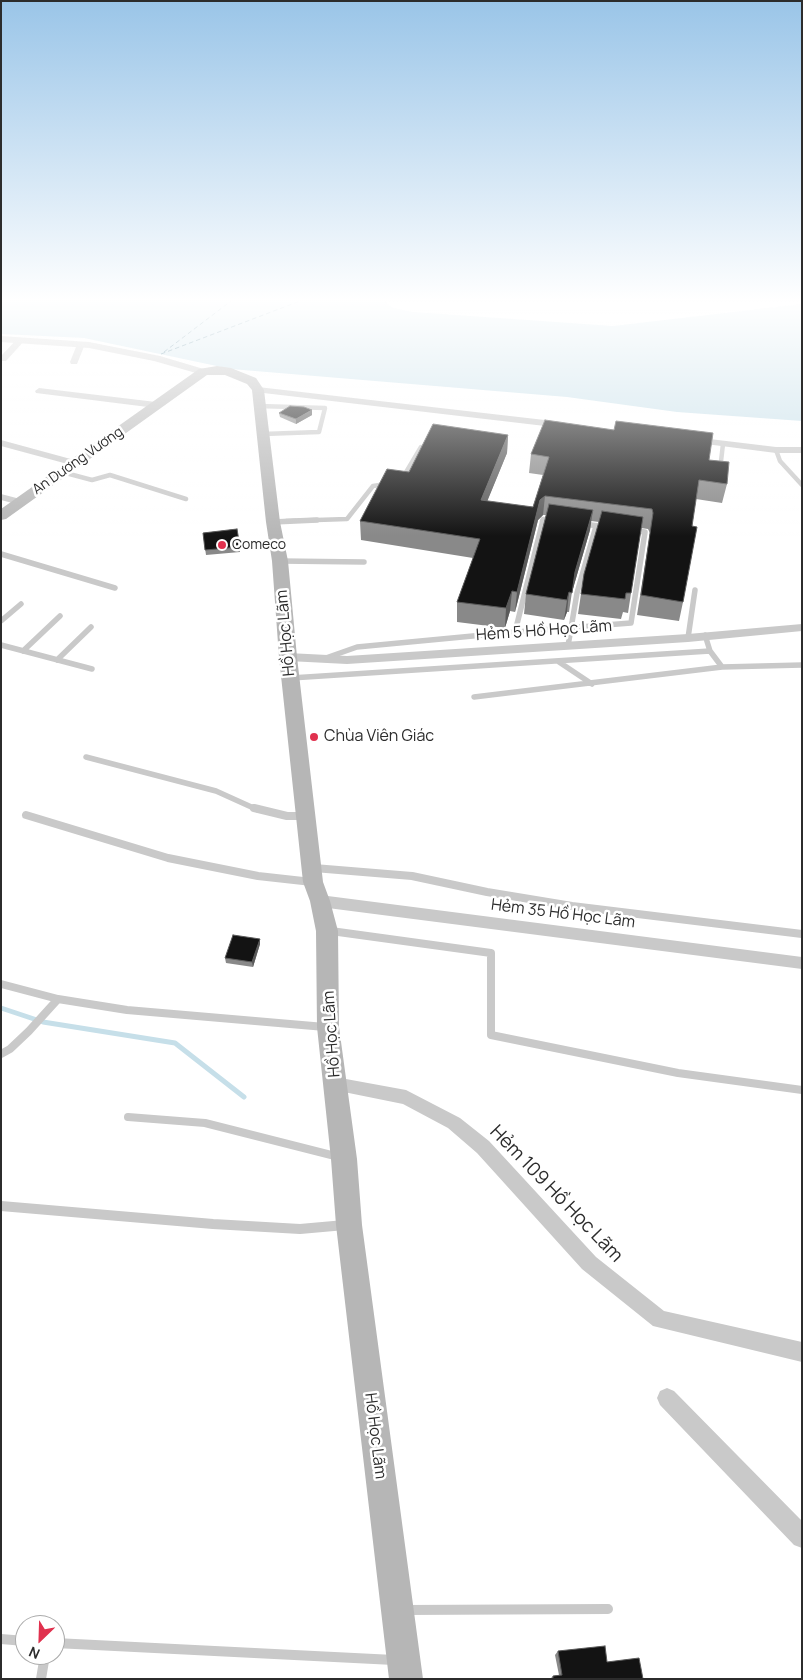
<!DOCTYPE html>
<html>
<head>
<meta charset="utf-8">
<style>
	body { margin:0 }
	#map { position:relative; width:803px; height:1680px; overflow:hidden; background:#fff; font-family:Manrope,sans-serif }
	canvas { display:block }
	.frame { position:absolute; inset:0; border:2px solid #2c2c2c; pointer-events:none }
	.north { position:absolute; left:15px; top:1615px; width:50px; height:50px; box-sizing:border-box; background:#fff; border:1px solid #ababab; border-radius:50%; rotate:204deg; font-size:14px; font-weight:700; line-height:20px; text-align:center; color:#2c2c2c }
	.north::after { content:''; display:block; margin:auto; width:18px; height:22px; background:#e0314e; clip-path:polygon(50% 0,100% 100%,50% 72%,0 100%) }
</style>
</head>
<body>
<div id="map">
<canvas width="803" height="1680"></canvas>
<div class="frame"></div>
<div class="north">N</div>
</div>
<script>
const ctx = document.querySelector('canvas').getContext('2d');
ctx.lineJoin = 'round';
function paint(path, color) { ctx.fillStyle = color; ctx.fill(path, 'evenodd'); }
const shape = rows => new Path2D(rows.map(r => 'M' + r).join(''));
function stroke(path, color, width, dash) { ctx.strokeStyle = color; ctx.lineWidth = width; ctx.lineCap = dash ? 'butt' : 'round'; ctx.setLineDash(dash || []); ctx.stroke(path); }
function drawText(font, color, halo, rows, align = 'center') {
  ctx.font = font + ' Manrope,sans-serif'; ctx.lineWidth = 5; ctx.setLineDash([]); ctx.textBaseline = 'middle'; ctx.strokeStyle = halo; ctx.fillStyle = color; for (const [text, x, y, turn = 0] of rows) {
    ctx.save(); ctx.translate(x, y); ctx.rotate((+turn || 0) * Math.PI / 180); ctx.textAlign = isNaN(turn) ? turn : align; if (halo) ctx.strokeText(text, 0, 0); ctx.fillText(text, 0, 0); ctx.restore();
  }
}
paint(shape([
	[1,301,384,301,393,308,413,312,613,326,802,304,802,421,677,412,567,397,231,369,84,338,1,334]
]), '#c6dfe9');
stroke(shape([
	[1,1008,43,1022,175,1043,244,1097]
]), '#c6dfe9', 5);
stroke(shape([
	[164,352,231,301],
	[161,354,300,301]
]), '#3d748b', 1, [4.5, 3]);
stroke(shape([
	[259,406,325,408,319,432,263,434],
	[776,450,780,461,802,485],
	[720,470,723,444],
	[62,472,92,480,110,475,186,499],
	[402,479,421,447],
	[286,521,347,519,373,486,386,484],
	[542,521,543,519,562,521]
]), '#c9c9c9', 4.5);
stroke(shape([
	[543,520,515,632,631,623,645,532,553,520],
	[273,522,317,520],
	[1,554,115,588],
	[280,561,364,562],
	[1,621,21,604],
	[705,635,710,651,722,667,802,665],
	[688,638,695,590],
	[1,645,92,669],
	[568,646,577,593,596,526],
	[23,651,60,616],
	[323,659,357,647,515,632],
	[57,660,91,627],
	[559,662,592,684],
	[291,678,710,651],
	[474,697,722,667],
	[86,757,216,791,258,810]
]), '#c9c9c9', 5.5);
stroke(shape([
	[254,808,287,816,305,816],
	[26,815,168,858,258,876,312,882],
	[314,868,412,876,487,892,572,906,802,934],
	[331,931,491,953,491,1035,678,1073,802,1090],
	[1,984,58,999],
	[1,1054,10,1049,29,1031,58,999,127,1010,325,1027],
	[128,1117,205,1123,339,1157]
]), '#c9c9c9', 8);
stroke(shape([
	[1,1206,213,1224,300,1229,345,1225],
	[405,1610,608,1609],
	[1,1639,25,1641],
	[55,1643,394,1660],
	[41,1679,45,1655]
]), '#c9c9c9', 10);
paint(shape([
	[18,338,25,340,6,361,1,361,1,356,18,338],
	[78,342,85,344,77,364,71,364,70,362,78,342],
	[258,387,562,422,567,425,562,428,255,392,255,388,258,387],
	[39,388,156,402,160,405,156,408,36,393,35,391,39,388],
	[693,437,776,447,802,447,802,453,776,453,690,442,688,440,693,437],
	[1,440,78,461,80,463,75,466,1,446,1,440],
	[1,494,24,500,25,502,20,505,1,500,1,494],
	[802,624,802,631,688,642,347,664,288,661,282,657,288,653,347,656,688,634,802,624],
	[320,895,802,957,802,969,320,907,315,905,313,901,315,897,320,895],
	[335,1077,406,1090,460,1118,489,1141,596,1257,664,1311,802,1342,802,1362,653,1326,582,1269,477,1153,448,1128,403,1104,329,1089,327,1084,329,1079,335,1077],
	[667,1388,674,1391,802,1521,802,1548,794,1545,660,1405,657,1398,660,1391,667,1388]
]), '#c9c9c9');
paint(shape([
	[1,336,89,342,160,356,207,370,208,372,203,375,154,361,89,348,1,342,1,336]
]), '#c9c9c9');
paint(shape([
	[217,366,231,368,256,378,264,390,280,522,288,561,297,657,323,882,330,901,338,931,339,1027,357,1159,362,1225,423,1679,389,1679,336,1225,331,1159,317,1027,316,931,310,901,303,882,279,657,272,561,266,522,252,390,247,384,225,375,207,375,6,519,1,520,1,509,199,369,217,366]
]), '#b6b6b6');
paint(shape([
	[279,413,312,415,296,424,280,417],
	[508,435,507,453,487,501,533,507,543,475,529,473,531,454,709,460,727,484,722,503,696,499,692,526,683,602,679,621,637,615,650,533,648,529,641,528,628,613,623,612,621,619,578,614,581,594,599,522,591,521,590,530,572,592,569,612,567,612,564,620,524,614,526,594,546,515,543,515,538,520,515,612,510,611,505,628,457,622,457,602,473,558,361,540,360,521,409,472],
	[237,529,240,552,206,555,203,533],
	[260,939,260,944,253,967,226,963,225,958],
	[558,1651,607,1662,643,1679,550,1679,553,1676,559,1675,555,1655]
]), '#898989');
paint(shape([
	[312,410,312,415,296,424,296,419],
	[508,435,507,453,480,519,481,500],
	[545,496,543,515,538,520,515,612,517,592,540,500],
	[593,510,590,530,572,592,569,612,575,572],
	[512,591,510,611,505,628,506,608],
	[569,592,567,612,564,620,567,600],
	[260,939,260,944,253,967,252,962]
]), '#5a5a5a');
const building = shape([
	[290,406,304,407,312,410,296,419,279,413,290,406],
	[545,420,614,430,616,421,713,433,709,460,729,462,727,484,699,480,692,526,697,527,683,602,641,595,653,513,652,509,545,496,540,500,517,592,512,591,506,608,457,602,480,539,360,521,387,469,409,472,433,424,508,435,481,500,533,507,549,457,531,454,545,420],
	[549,504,593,510,575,572,572,593,569,592,567,600,526,594,549,504],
	[602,511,643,517,631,593,626,593,625,599,581,594,584,574,602,511],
	[237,529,240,547,205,550,203,533,237,529],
	[233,935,260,939,252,962,225,958,233,935],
	[605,1646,607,1662,639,1658,643,1679,553,1679,553,1676,562,1675,558,1651,605,1646]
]);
paint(building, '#131313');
stroke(building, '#5a5a5a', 1);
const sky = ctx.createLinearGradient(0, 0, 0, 536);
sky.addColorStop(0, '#9ac5e8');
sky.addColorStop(0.56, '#fff');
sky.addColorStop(1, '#ffffff00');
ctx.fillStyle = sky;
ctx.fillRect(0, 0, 803, 536);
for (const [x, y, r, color] of [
	[222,545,5,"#e0314e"],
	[314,737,5,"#e0314e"]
]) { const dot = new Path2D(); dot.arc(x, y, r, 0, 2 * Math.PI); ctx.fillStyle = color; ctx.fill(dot); stroke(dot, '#fff', 2); }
drawText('14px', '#2c2c2c', '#fff', [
	["An Dương Vương",78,461,-35]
]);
drawText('14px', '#2c2c2c', '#fff', [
	["Comeco",232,545]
], 'left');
drawText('16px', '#2c2c2c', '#fff', [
	["Hẻm 5 Hồ Học Lãm",544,631,-4],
	["Hồ Học Lãm",286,633,-95],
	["Hẻm 35 Hồ Học Lãm",563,914,7],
	["Hồ Học Lãm",332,1034,-94],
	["Hồ Học Lãm",375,1436,83]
]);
drawText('16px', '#2c2c2c', '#fff', [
	["Chùa Viên Giác",324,737]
], 'left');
drawText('19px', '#2c2c2c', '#fff', [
	["Hẻm 109 Hồ Học Lãm",556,1194,46]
]);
</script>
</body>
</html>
